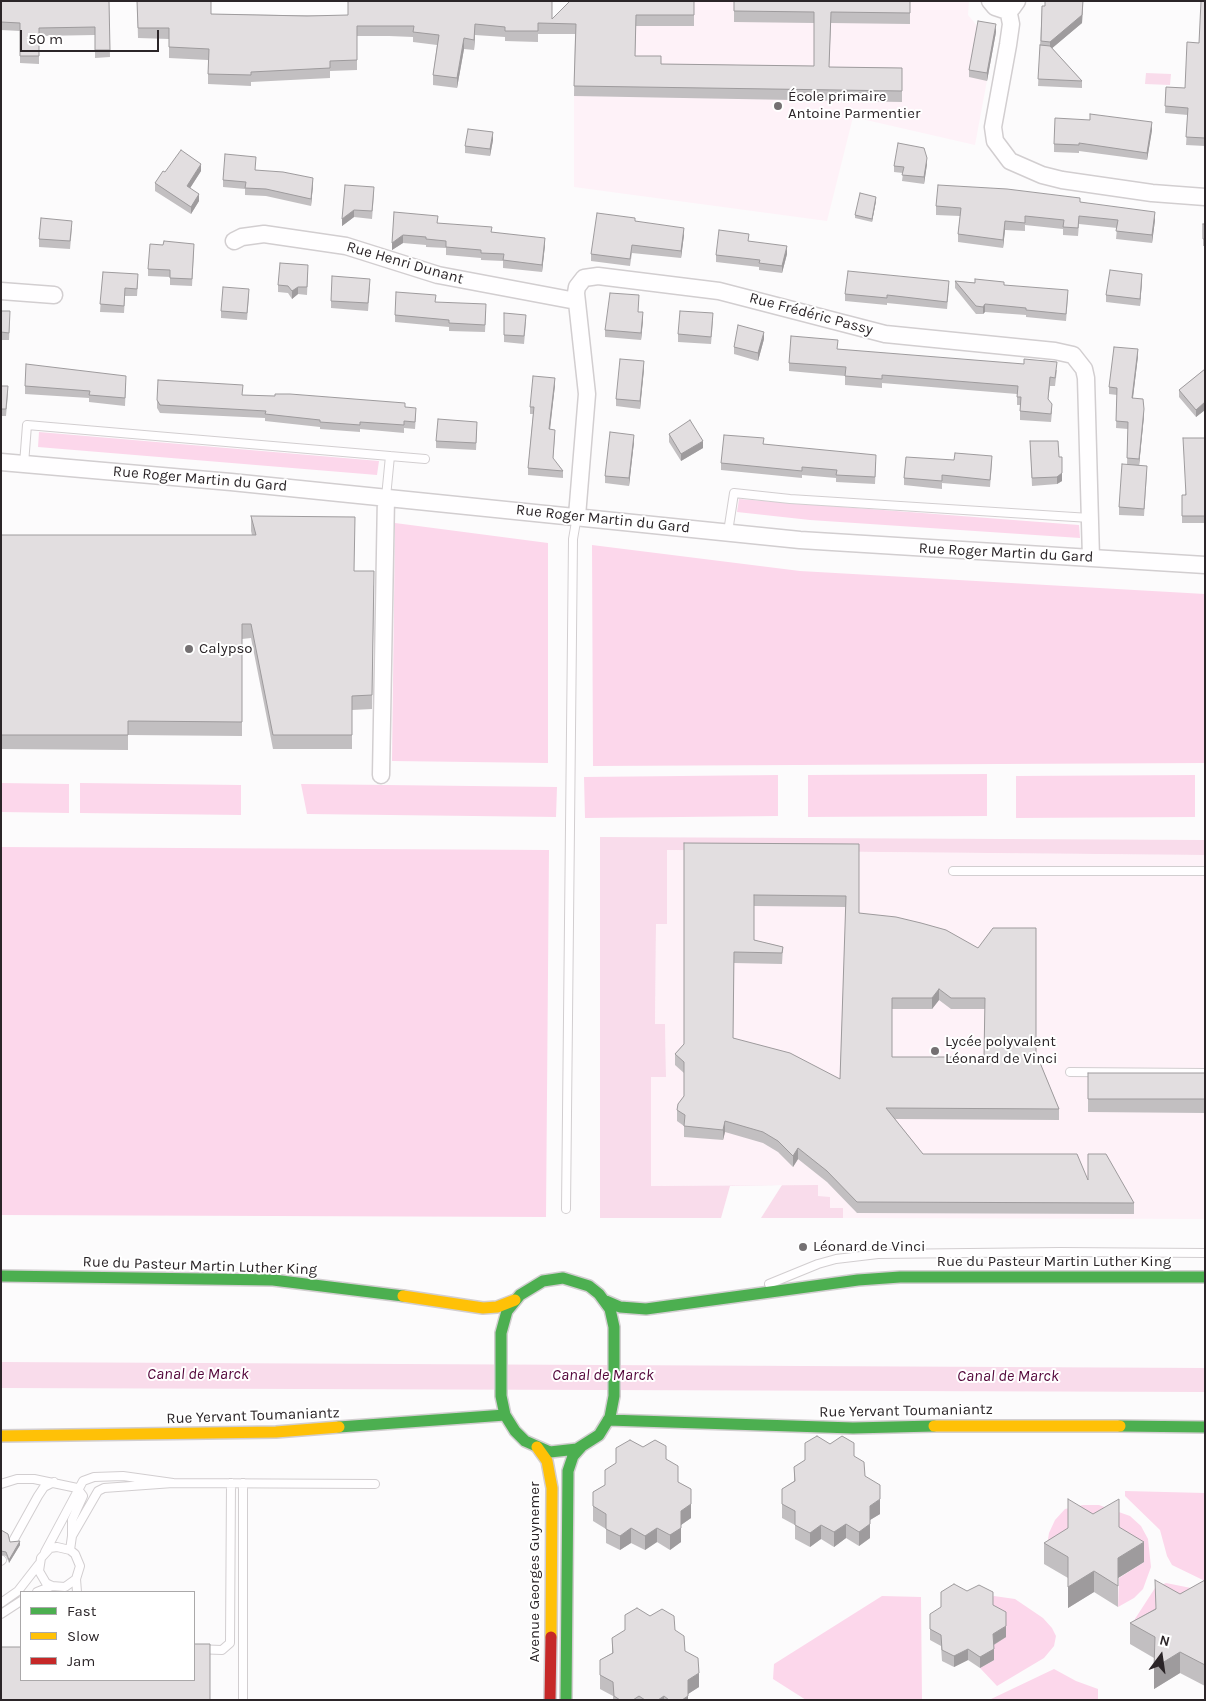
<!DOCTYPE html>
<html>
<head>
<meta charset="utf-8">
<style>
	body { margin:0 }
	#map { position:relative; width:1206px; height:1701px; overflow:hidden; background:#fcfbfc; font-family:Karla,sans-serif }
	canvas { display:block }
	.frame { position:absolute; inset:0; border:2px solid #2b2528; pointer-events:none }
	.legend { position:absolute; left:20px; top:1591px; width:175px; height:90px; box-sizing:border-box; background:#fff; border:1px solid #aaa8a9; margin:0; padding:6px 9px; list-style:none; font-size:15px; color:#2b2528 }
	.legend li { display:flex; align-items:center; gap:10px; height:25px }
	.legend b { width:25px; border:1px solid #aaa8a9 }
	.north { position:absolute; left:1136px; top:1631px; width:50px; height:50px; -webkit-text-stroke:4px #fff; paint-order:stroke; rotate:14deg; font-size:14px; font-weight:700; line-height:20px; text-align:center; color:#2b2528 }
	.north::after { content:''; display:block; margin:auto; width:18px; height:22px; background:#2b2528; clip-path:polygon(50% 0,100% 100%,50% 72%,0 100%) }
	.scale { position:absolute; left:20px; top:30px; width:139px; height:22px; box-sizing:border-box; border:2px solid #2b2528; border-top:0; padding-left:6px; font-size:15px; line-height:18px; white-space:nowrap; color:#2b2528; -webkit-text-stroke:4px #fff; paint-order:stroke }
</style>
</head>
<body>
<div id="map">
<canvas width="1206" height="1701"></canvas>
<div class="frame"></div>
<ul class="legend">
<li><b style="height:6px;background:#4caf50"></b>Fast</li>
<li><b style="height:6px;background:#ffc107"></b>Slow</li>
<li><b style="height:6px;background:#c62828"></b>Jam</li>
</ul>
<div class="north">N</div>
<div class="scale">50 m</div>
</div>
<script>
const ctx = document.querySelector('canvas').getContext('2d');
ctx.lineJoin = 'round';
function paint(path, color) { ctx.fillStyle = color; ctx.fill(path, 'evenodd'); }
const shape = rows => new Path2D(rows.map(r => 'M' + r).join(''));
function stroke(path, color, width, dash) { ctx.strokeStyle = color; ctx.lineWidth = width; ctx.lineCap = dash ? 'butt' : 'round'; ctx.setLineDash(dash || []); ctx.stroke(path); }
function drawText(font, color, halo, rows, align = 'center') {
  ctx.font = font + ' Karla,sans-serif'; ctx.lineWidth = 4; ctx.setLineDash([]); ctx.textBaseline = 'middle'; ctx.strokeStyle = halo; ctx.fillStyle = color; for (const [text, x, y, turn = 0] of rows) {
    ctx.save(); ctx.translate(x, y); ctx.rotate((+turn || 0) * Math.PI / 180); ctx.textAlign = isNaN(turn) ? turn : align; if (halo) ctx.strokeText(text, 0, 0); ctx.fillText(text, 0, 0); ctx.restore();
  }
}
paint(shape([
	[580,1,969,1,968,15,980,29,996,32,975,145,853,117,827,221,574,187,574,96],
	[667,850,1205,855,1205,1219,843,1218,843,1208,830,1208,818,1196,818,1185,651,1186,651,1077,666,1077,665,1025,655,1024,656,924,667,924]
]), '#fef2f8');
paint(shape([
	[39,432,379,461,377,475,38,447],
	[739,499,1079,525,1080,538,810,520,737,512],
	[395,523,548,543,548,763,392,761],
	[592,545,800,571,1205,594,1205,763,593,766],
	[987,774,987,816,808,817,808,775],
	[778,775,778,816,585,818,584,777],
	[1195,775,1195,817,1016,818,1016,776],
	[1,783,69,784,69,813,1,812],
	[80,783,241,785,241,815,80,813],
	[301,784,557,787,556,817,307,814],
	[1,847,549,850,546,1217,1,1215],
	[1125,1491,1205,1493,1205,1581,1172,1565,1167,1556,1160,1530,1125,1496],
	[1083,1505,1099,1505,1130,1516,1141,1526,1148,1539,1151,1567,1143,1589,1134,1598,1118,1607,1119,1578,1144,1562,1068,1549,1044,1564,1049,1533,1055,1520,1065,1509],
	[1166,1583,1196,1589,1205,1594,1156,1601,1155,1630,1133,1622,1155,1588],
	[882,1596,921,1597,922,1700,806,1700,773,1679,774,1664],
	[994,1596,1015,1599,1043,1618,1052,1628,1056,1636,1054,1646,1044,1658,997,1686,980,1668,994,1660,988,1601],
	[1054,1669,1076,1681,1098,1689,1098,1700,989,1700]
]), '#fcd7eb');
paint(shape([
	[1146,73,1171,74,1170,85,1145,84],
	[600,837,1205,840,1205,855,667,850,667,924,656,924,655,1024,665,1024,666,1077,651,1077,651,1186,818,1185,818,1196,830,1197,830,1208,843,1208,843,1218,600,1218],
	[1,1362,1205,1368,1205,1392,1,1388]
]), '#f9dceb');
paint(shape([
	[782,1185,761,1218,721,1218,730,1186]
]), '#fcfbfc');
const lane = shape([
	[24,464,27,425,425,459],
	[386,497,390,456],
	[728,532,734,493,790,499,1090,518],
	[953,871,1205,871],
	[1070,1072,1205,1073],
	[566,1209,573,539,577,516],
	[769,1284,818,1264,836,1259,878,1254,1060,1252,1205,1253],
	[173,1483,375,1484],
	[243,1483,243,1700],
	[1,1484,17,1479,34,1479,77,1488,83,1496,72,1520,72,1536],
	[13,1541,38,1496,44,1487,54,1482],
	[45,1552,83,1481,94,1477,123,1476,173,1483,104,1488,98,1491,72,1536,70,1550],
	[1,1561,2,1560],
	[76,1579,65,1587,52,1586,46,1583,39,1571,41,1558,50,1548,57,1547,70,1550,75,1554,80,1566,76,1579,77,1592],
	[37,1592,52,1586],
	[1,1603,18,1591,39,1564],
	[1,1614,21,1601],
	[194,1649,222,1650,230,1643,231,1483]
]);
const street = shape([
	[990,1,995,7,1004,10,1012,8,1017,1],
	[1008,9,1011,24,1008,45,993,127,995,141,1010,161,1042,175,1062,180,1152,193,1205,197],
	[234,241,242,237,264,234,346,246,438,275,576,301],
	[1,291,54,295],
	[1,462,231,482,800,540,1205,565],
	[577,516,587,394,576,293,577,287,584,278,598,276,719,291,885,334,1055,351,1073,355,1084,369,1086,378,1091,558],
	[381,775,386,497]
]);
const fast = shape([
	[1,1276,273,1280,403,1296],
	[563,1278,589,1286,599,1294,610,1309,614,1327,614,1396,610,1417,599,1435,577,1449,550,1452,525,1441,515,1431,505,1415,501,1396,501,1333,507,1311,520,1295,543,1281,563,1278],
	[606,1301,620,1307,646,1309,858,1280,900,1277,1205,1277],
	[608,1420,853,1428,934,1426],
	[1120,1426,1205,1427],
	[339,1427,505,1415],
	[566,1700,568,1471,573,1456,581,1447]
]);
const slow = shape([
	[403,1296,483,1308,497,1307,515,1300],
	[934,1426,1120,1426],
	[1,1436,276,1432,339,1427],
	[537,1447,547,1461,552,1488,551,1637]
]);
const jam = shape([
	[550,1700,551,1637]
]);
stroke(lane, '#d2ced0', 10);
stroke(street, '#d2ced0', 19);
stroke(fast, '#d2ced0', 14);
stroke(slow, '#d2ced0', 14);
stroke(jam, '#d2ced0', 14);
stroke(lane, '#fffeff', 8);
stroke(street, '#fffeff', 16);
stroke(fast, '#4caf50', 11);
stroke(slow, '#ffc107', 11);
stroke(jam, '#c62828', 11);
paint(shape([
	[1,1,109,1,110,57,95,58,95,35,39,36,39,64,20,63,20,31,1,30],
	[137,1,211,14,552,19,694,1,694,26,636,26,635,56,661,64,814,66,814,23,734,22,734,1,910,1,910,24,831,23,829,67,902,68,902,102,574,96,575,34,538,34,538,42,505,41,505,37,475,35,474,50,464,49,457,88,433,85,433,75,437,45,413,42,413,37,389,36,357,36,357,70,330,71,330,78,251,82,251,86,208,84,208,60,169,58,169,39,138,38],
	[1205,1,1205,146,1186,145,1188,115,1165,113,1166,87,1185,88,1199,43],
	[1042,6,1083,8,1082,23,1052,48,1082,81,1082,88,1038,86],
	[996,32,987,81,969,77,969,70],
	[1152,130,1147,160,1079,151,1079,153,1054,152,1054,144],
	[493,140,490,156,465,153,465,146],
	[927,164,924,184,902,181,903,173,894,172,894,166],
	[255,170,313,185,311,206,266,196,245,195,245,189,223,187,223,180],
	[201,171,190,188,199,201,191,214,155,191,155,183,165,172],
	[374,194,372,219,354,217,342,226,342,219],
	[876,201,872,222,855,218,855,215],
	[1080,202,1155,220,1152,243,1116,239,1117,228,1079,224,1078,236,1063,235,1063,229,1025,225,1025,231,1005,230,1003,248,958,242,958,234,960,216,936,215,936,206],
	[394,212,437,223,492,232,545,245,542,272,503,268,503,261,481,260,481,258,446,255,446,248,426,247,426,245,403,243,392,250],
	[635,221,684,235,681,258,632,253,630,266,591,261,591,254],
	[1203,224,1205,224,1205,246,1203,246],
	[72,228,70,249,39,247,39,239],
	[749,241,787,254,782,273,759,270,759,267,716,262,716,255],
	[194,251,192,286,170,285,170,277,148,276,148,269],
	[103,272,138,281,137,296,125,296,124,313,100,312],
	[308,272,307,295,298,294,292,299,288,293,278,292,278,285],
	[955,281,1004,285,1068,297,1066,321,1026,317,1026,315,985,312,983,314,976,314,955,288],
	[1142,281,1140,306,1106,302,1106,295],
	[370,287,368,311,331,308,331,301],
	[949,288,947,309,887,303,887,305,845,301,845,294],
	[249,296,247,320,221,318,221,311],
	[436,302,486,311,485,332,449,331,449,327,395,322,395,315],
	[1,311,10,318,9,340,1,340],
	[639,312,643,320,641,340,605,337,605,330],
	[504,313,526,322,524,344,504,342],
	[713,321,711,344,678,342,678,334],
	[764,339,758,361,734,354,734,347],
	[838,349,1057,370,1055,386,1050,386,1048,400,1052,412,1051,422,1020,420,1020,405,1017,405,1017,394,882,383,882,388,845,385,845,376,789,371,789,363],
	[1138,356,1133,398,1144,416,1139,465,1147,473,1144,516,1119,515,1119,507,1127,465,1128,429,1116,428,1117,395,1109,394,1109,387],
	[644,369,640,409,616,406,616,399],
	[1205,369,1205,410,1196,417,1179,397,1179,390],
	[126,383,125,406,89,402,89,398,25,394,25,386],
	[555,385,550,430,555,437,553,459,563,471,563,478,528,475,528,468,533,414,530,414,530,407],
	[1,386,8,394,6,416,1,416],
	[243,395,405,407,416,415,415,429,404,428,404,433,360,429,360,432,320,429,320,427,265,421,265,418,160,413,157,408,157,400],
	[477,429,476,450,436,448,436,441],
	[669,434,703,448,681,461,669,442],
	[1205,438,1205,523,1182,523,1182,495,1185,495],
	[1030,441,1059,457,1062,481,1057,484,1032,486],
	[634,442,629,486,605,483,605,476],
	[764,444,876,462,875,484,836,482,836,478,802,475,802,478,721,470,721,463],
	[992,463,990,487,942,483,942,489,904,485,904,478],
	[251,516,354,571,374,586,372,709,352,710,352,749,273,749,251,638,242,639,242,736,128,735,128,750,1,749,1,535,252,535,251,531],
	[684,843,859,844,859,913,921,923,1036,1053,1059,1109,1059,1120,895,1119,923,1154,1088,1180,1134,1203,1134,1214,857,1213,827,1182,798,1159,793,1167,778,1152,763,1143,725,1132,723,1140,684,1137,684,1126,677,1121,677,1110,684,1096,684,1073,675,1065,675,1054,684,1044],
	[754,906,846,907,840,1079,733,1038,734,963,782,964,783,947,754,940],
	[939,1000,951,1009,985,1009,984,1057,892,1057,892,1009,932,1009],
	[1088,1073,1205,1073,1205,1113,1088,1112],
	[830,1444,854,1456,865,1476,880,1514,870,1520,870,1538,859,1546,846,1538,834,1547,821,1539,810,1547,795,1539,795,1525,782,1518,782,1489,794,1481,794,1467],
	[643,1447,666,1459,678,1482,691,1489,691,1518,681,1525,681,1542,670,1550,657,1542,645,1550,631,1543,620,1550,606,1543,606,1529,593,1521,593,1492,605,1485,605,1470],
	[1093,1514,1119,1528,1144,1562,1118,1578,1118,1607,1094,1592,1068,1608,1068,1578,1044,1564,1044,1543],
	[1,1530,10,1542,20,1545,9,1563,6,1556,1,1555],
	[1205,1580,1205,1686,1180,1673,1154,1689,1154,1658,1130,1644,1130,1623],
	[993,1605,1006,1637,994,1645,994,1660,980,1668,968,1660,954,1667,942,1661,941,1646,930,1640,930,1614],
	[650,1616,675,1630,685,1651,699,1687,688,1694,688,1700,613,1700,613,1696,600,1689,600,1660,612,1653,612,1638]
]), '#c2bfc1');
paint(shape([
	[1083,1,1082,23,1050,50,1050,42],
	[475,24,475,35,474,50,474,40],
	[996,24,996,32,987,81,987,73],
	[464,38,464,49,457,88,457,78],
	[1152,122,1152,130,1147,160,1147,153],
	[493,132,493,140,490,156,490,149],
	[927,158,927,164,924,184,924,177],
	[201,164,201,171,187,193,187,186],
	[313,178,313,185,311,206,311,199],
	[199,194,199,201,191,214,191,207],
	[876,197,876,201,872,222,872,219],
	[354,210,354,217,342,226,342,219],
	[1155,212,1155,220,1152,243,1152,235],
	[1005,221,1005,230,1003,248,1003,240],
	[684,228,684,235,681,258,681,251],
	[403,235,403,243,392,250,392,243],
	[545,238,545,245,542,272,542,265],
	[787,246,787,254,782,273,782,266],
	[1142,274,1142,281,1140,306,1140,299],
	[298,287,298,294,292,299,292,291],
	[985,304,985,312,983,314,983,307],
	[643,312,643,320,641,340,641,333],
	[764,332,764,339,758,361,758,353],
	[1138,349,1138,356,1132,405,1132,398],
	[644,361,644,369,640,409,640,401],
	[555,378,555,385,549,437,549,429],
	[1205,402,1205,410,1196,417,1196,410],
	[1144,409,1144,416,1139,466,1139,459],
	[634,435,634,442,629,486,629,478],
	[703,441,703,448,681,461,681,454],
	[1062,457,1062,481,1057,484,1057,477],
	[939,989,939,1000,932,1009,932,998],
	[725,1121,725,1132,723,1140,723,1130],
	[798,1148,798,1159,793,1167,793,1156],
	[880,1499,880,1514,870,1520,870,1506],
	[691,1504,691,1518,681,1525,681,1542,670,1550,670,1535,681,1511],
	[846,1524,846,1538,834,1547,834,1532],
	[870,1524,870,1538,859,1546,859,1532],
	[821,1525,821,1539,810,1547,810,1533],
	[631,1528,631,1543,620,1550,620,1536],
	[657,1528,657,1542,645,1550,645,1536],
	[20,1541,20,1545,9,1563,9,1560],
	[1144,1542,1144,1562,1118,1578,1118,1558],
	[1094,1571,1094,1592,1068,1608,1068,1587],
	[1006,1626,1006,1637,993,1645,993,1634],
	[968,1649,968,1660,954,1667,954,1656],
	[994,1649,994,1660,980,1668,980,1657],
	[1180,1652,1180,1673,1154,1689,1154,1668],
	[699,1673,699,1687,688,1694,688,1680],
	[664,1696,664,1700,658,1700],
	[688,1696,688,1700,682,1700]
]), '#9e9b9d');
const building = shape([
	[1,1,109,1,110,50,95,50,95,27,39,28,39,56,20,56,20,23,1,22,1,1],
	[137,1,211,1,211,14,307,16,348,15,348,1,552,1,552,19,570,1,694,1,694,15,636,15,635,56,661,56,661,64,814,66,814,12,734,11,734,1,910,1,910,13,831,12,829,67,902,68,902,91,574,86,576,24,538,23,538,31,505,31,505,27,475,24,474,40,464,38,457,78,433,75,439,35,413,32,414,26,357,26,357,60,330,61,330,68,251,72,251,75,208,74,209,49,169,47,169,28,138,28,137,1],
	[1045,1,1083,1,1082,15,1050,42,1041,41,1042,6,1045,6,1045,1],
	[1201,1,1205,1,1205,138,1186,137,1188,108,1165,106,1166,87,1185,88,1187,42,1199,43,1201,1],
	[978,21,996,24,987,73,969,70,978,21],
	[1040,45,1050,46,1082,81,1038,79,1040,45],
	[1090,114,1152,122,1147,153,1079,143,1079,145,1054,144,1055,118,1090,120,1090,114],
	[468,129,493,132,490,149,465,146,468,129],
	[898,143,924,148,927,158,924,177,902,175,904,167,894,166,898,143],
	[181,150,201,164,187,186,199,194,191,207,155,183,163,171,165,172,181,150],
	[225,154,256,157,255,170,283,172,313,178,311,199,266,189,245,188,246,182,223,180,225,154],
	[345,185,374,187,372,211,354,210,342,219,345,185],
	[938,185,1007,189,1080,198,1080,202,1155,212,1152,235,1116,231,1118,220,1079,216,1078,228,1063,227,1064,220,1025,216,1025,223,1005,221,1003,240,958,234,961,208,936,206,938,185],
	[860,193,876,197,872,219,855,215,860,193],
	[394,212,438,216,437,223,492,227,491,232,545,238,542,265,503,260,504,254,481,253,481,250,446,247,446,241,426,239,426,237,403,235,392,243,394,212],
	[597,213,635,218,635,221,684,228,681,251,632,245,630,259,591,254,597,213],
	[41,218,72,221,70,241,39,239,41,218],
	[1203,224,1205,224,1205,239,1203,239,1203,224],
	[719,230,749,234,748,241,787,246,782,266,759,263,760,260,716,255,719,230],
	[164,241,194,244,192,279,170,278,170,270,148,269,150,244,163,245,164,241],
	[280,263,308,265,307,287,298,287,292,291,288,286,278,285,280,263],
	[1110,270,1142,274,1140,299,1106,295,1110,270],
	[848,271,949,281,947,302,887,295,887,298,845,294,848,271],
	[103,272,138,274,137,289,125,288,124,306,100,304,103,272],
	[332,276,370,279,368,303,331,301,332,276],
	[975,279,1004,282,1004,285,1068,290,1066,314,1026,310,1026,308,985,304,983,307,976,306,955,281,975,283,975,279],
	[223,287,249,289,247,313,221,311,223,287],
	[396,292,436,295,435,302,486,304,485,325,449,323,449,320,395,315,396,292],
	[610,293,639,295,638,312,643,312,641,333,605,330,610,293],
	[1,311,10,311,9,333,1,332,1,311],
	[680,311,713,313,711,337,678,334,680,311],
	[504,313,526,315,524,336,504,335,504,313],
	[738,325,764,332,758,353,734,347,738,325],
	[791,336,838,340,837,349,1024,364,1024,359,1057,362,1055,378,1050,377,1048,399,1052,404,1051,414,1020,411,1021,397,1017,397,1018,386,882,375,882,379,845,376,846,367,789,363,791,336],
	[1114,347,1138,349,1132,398,1143,399,1144,409,1139,459,1127,458,1128,422,1116,421,1117,388,1109,387,1114,347],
	[620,359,644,361,640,401,616,399,620,359],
	[26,364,126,376,125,398,89,395,90,391,25,386,26,364],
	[1205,369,1205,402,1196,410,1179,390,1205,369],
	[533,376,555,378,549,429,555,430,553,458,563,471,528,468,534,407,530,407,533,376],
	[158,380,243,385,242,395,275,396,275,394,290,394,405,403,405,407,416,408,415,422,404,421,404,425,360,422,360,425,320,422,320,420,265,414,266,411,160,405,157,400,158,380],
	[1,386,8,386,6,409,1,409,1,386],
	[438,419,477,422,476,443,436,441,438,419],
	[690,420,703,441,681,454,669,434,690,420],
	[610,432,634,435,629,478,605,476,610,432],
	[724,435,764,438,763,444,876,455,875,477,836,475,837,470,802,467,802,471,721,463,724,435],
	[1183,438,1205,438,1205,516,1182,516,1182,495,1186,495,1183,438],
	[1030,441,1058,441,1059,457,1062,457,1062,473,1057,477,1032,478,1030,441],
	[955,453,992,456,990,480,942,475,942,481,904,478,906,457,954,460,955,453],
	[1122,464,1147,466,1144,509,1119,507,1122,464],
	[251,516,355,517,354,571,374,571,372,695,352,696,352,735,273,735,251,624,242,624,242,722,128,721,128,735,1,735,1,535,256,535,251,516],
	[684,843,859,844,859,913,896,917,921,923,946,930,978,948,993,928,1036,928,1036,1053,1059,1109,886,1108,923,1154,1077,1154,1088,1180,1088,1154,1106,1154,1134,1203,857,1202,827,1171,798,1148,793,1156,778,1141,763,1132,725,1121,723,1130,684,1126,685,1115,677,1110,678,1104,684,1096,684,1062,675,1054,684,1044,684,843],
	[754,895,846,896,840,1079,790,1053,733,1038,734,952,782,953,783,947,754,940,754,895],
	[939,989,951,998,985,998,984,1057,892,1057,892,998,932,998,939,989],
	[1088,1073,1205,1073,1205,1099,1088,1099,1088,1073],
	[817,1436,830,1444,842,1436,854,1443,854,1456,864,1462,865,1476,880,1485,880,1499,870,1506,870,1524,859,1532,846,1524,834,1532,821,1525,810,1533,795,1525,795,1511,782,1504,782,1489,795,1481,794,1467,805,1460,805,1443,817,1436],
	[630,1440,643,1447,655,1440,666,1446,666,1459,678,1466,678,1482,691,1489,691,1504,681,1511,681,1528,670,1535,657,1528,645,1536,631,1528,620,1536,606,1529,606,1514,593,1506,593,1492,605,1485,605,1470,616,1463,616,1448,630,1440],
	[1068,1499,1093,1514,1119,1499,1119,1527,1144,1542,1118,1558,1118,1586,1094,1571,1068,1587,1068,1557,1044,1543,1068,1528,1068,1499],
	[1,1530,8,1534,10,1542,20,1541,9,1560,6,1552,1,1551,1,1530],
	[1155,1580,1180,1594,1205,1580,1205,1665,1180,1652,1154,1668,1155,1637,1130,1623,1156,1609,1155,1580],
	[954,1584,967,1591,979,1585,993,1592,993,1605,1006,1612,1006,1626,993,1634,994,1649,980,1657,968,1649,954,1656,942,1650,941,1635,930,1629,930,1614,941,1607,941,1592,954,1584],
	[637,1608,650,1616,662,1609,674,1616,675,1630,684,1636,685,1651,698,1658,699,1673,688,1680,688,1696,682,1700,669,1700,664,1696,658,1700,645,1700,639,1696,633,1700,620,1700,614,1696,613,1682,600,1675,600,1660,613,1653,612,1638,625,1630,625,1615,637,1608],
	[194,1644,210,1644,210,1700,1,1700,1,1647,21,1647,21,1680,194,1680,194,1644]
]);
paint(building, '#e2dee0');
stroke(building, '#9e9b9d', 1);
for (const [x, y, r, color] of [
	[778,106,5,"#747072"],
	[189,649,5,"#747072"],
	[935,1051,5,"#747072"],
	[803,1247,5,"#747072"]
]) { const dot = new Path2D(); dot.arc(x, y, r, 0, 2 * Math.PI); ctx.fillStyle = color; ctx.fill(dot); stroke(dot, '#fff', 2); }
drawText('15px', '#2b2528', '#fff', [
	["École primaire",788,97],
	["Antoine Parmentier",788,114],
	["Calypso",199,649],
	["Lycée polyvalent",945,1042],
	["Léonard de Vinci",945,1059],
	["Léonard de Vinci",813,1247]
], 'left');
drawText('15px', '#2b2528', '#fff', [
	["Rue Henri Dunant",405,263,16],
	["Rue Frédéric Passy",811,314,15],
	["Rue Roger Martin du Gard",200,479,5],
	["Rue Roger Martin du Gard",603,519,6],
	["Rue Roger Martin du Gard",1006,553,3],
	["Rue du Pasteur Martin Luther King",1054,1262],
	["Rue du Pasteur Martin Luther King",200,1266,2],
	["Rue Yervant Toumaniantz",906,1411,-1],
	["Rue Yervant Toumaniantz",253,1416,-2],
	["Avenue Georges Guynemer",535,1572,-90]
]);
drawText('italic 16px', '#520539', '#fff', [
	["Canal de Marck",198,1374],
	["Canal de Marck",603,1375],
	["Canal de Marck",1008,1376]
]);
</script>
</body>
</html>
